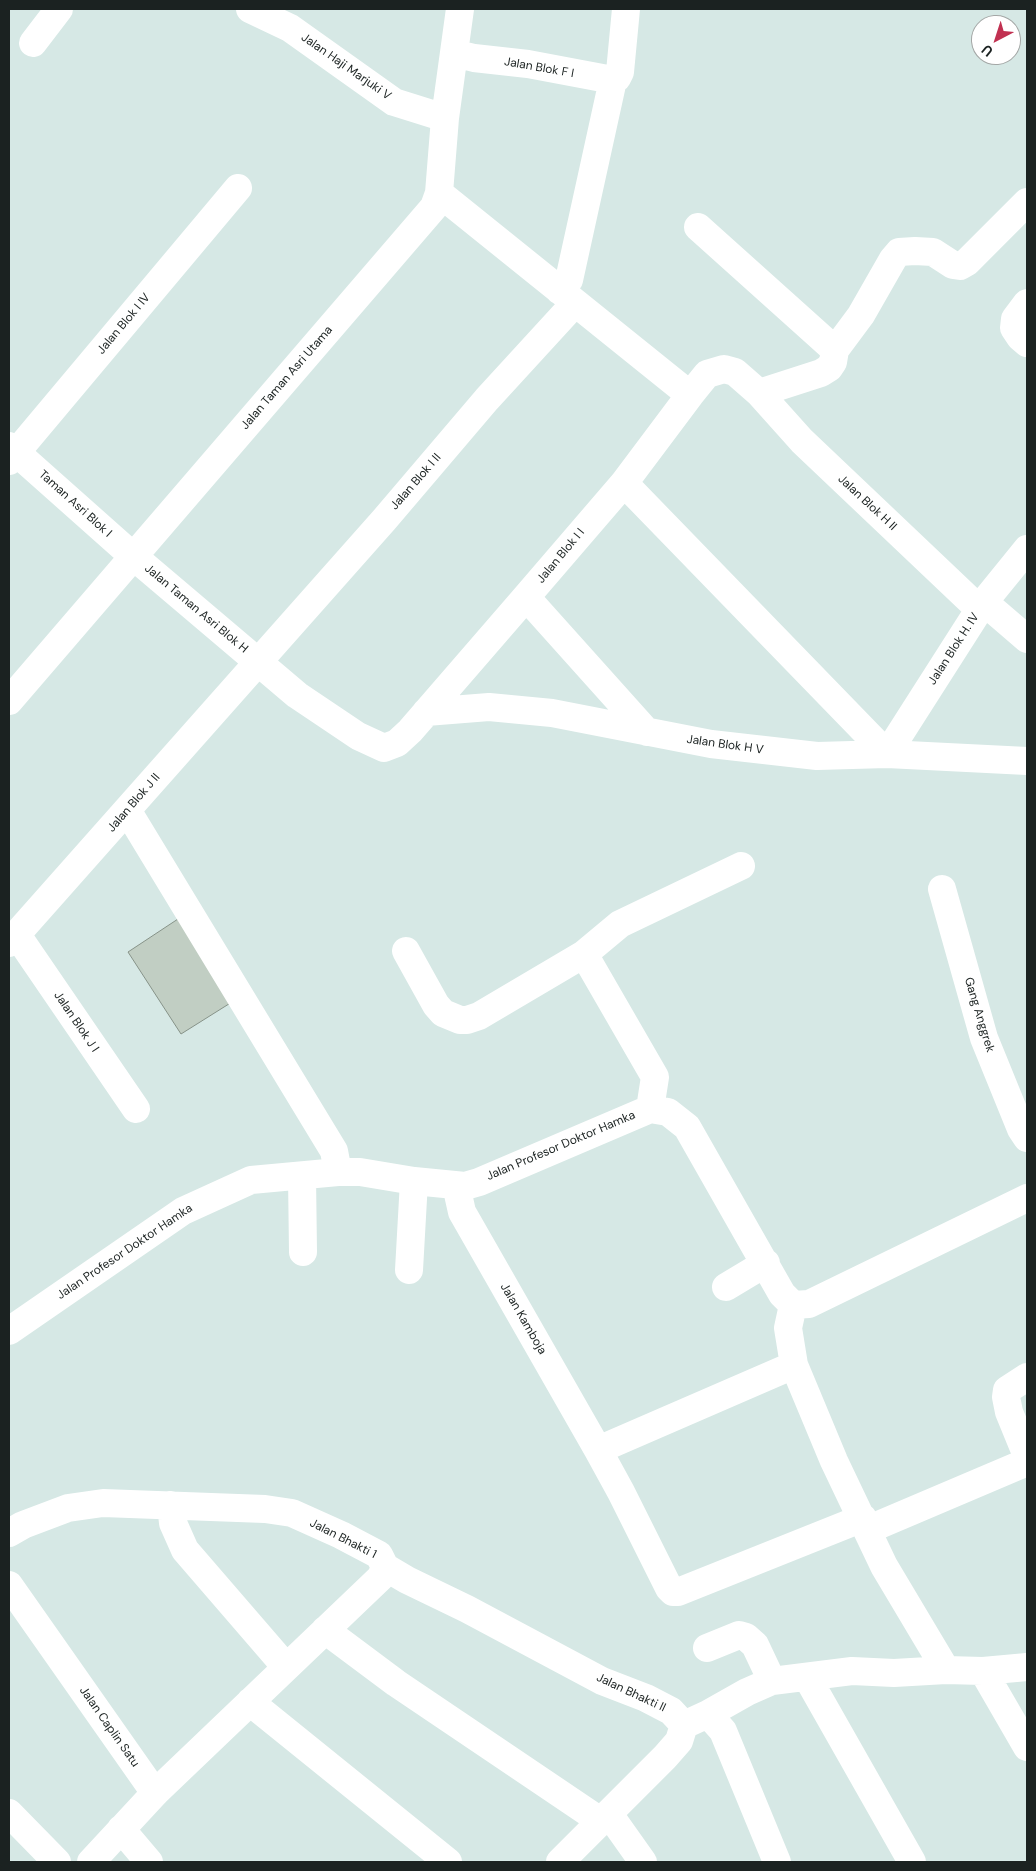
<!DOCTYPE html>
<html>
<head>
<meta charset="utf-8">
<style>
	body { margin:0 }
	#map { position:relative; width:1036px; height:1871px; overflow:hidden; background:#d6e8e5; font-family:"DM Sans",sans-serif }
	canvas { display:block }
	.frame { position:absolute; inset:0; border:10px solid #1b2221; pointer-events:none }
	.north { position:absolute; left:971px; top:15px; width:50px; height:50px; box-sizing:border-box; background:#fff; border:1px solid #a4a7a6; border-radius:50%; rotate:220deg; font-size:14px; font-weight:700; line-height:20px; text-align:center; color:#1b2221 }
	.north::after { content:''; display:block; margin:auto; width:18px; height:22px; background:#c13151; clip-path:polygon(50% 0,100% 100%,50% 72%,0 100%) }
</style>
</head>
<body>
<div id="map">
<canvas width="1036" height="1871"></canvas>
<div class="frame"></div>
<div class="north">U</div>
</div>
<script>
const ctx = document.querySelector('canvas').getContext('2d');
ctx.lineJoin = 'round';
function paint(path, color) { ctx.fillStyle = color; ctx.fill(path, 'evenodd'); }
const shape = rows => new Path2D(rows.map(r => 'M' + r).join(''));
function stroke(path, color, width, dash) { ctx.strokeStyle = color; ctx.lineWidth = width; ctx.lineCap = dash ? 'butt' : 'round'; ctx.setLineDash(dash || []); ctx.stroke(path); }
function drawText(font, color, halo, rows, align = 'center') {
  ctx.font = font + ' "DM Sans",sans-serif'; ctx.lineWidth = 4; ctx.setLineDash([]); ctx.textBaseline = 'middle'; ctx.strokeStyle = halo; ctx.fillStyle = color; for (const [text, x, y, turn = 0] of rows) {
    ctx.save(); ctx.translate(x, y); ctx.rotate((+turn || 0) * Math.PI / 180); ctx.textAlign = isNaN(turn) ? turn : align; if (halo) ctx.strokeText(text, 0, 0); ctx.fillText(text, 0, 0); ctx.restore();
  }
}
const building = shape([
	[178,919,232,1002,181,1034,128,952,178,919]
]);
paint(building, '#c1cec3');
stroke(building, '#869288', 1);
stroke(shape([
	[250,9,290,28,394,102,445,118],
	[33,43,59,9],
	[454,53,474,58,528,64,613,80,617,78,620,72,626,9],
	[439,193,690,395,707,374,724,369,735,372,759,393,802,441,979,609],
	[698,227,835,350,833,362,829,368,821,373,759,393],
	[560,291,569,280,613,80],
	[1027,303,1015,319,1014,328,1020,337,1027,343],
	[835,350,861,315,893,259,899,252,915,251,933,252,953,265,960,266,967,262,1027,202],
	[9,446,126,550,297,695,358,736,384,748,397,743,410,731,526,597,624,483,690,395],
	[9,461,238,188],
	[624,483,887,754,984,602,1027,549],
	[526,597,647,732],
	[984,602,1027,639],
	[9,701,434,207,439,193,445,118,460,9],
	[426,712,489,707,552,713,711,744,817,756,887,754,1027,761],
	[127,810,334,1151,338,1172],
	[942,889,984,1038,1021,1129,1027,1138],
	[17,935,136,1109],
	[9,943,384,520,487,399,575,303],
	[406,951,436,1005,443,1013,460,1020,467,1020,479,1016,584,954],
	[650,1109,655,1077,584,954,620,924,741,866],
	[302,1176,303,1252],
	[456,1185,462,1212,598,1450,621,1492,669,1588,673,1592,678,1592,863,1518],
	[409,1270,414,1181],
	[726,1287,766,1263],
	[793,1305,788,1328,794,1365,834,1461,884,1566,946,1670],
	[9,1331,183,1211,251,1180,338,1172,360,1172,414,1181,465,1186,479,1182,650,1109,668,1112,687,1127,782,1294,793,1305,809,1304,1027,1198],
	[1027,1377,1007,1390,1006,1397,1009,1412,1027,1456],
	[598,1450,794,1365],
	[171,1505,173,1523,185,1550,286,1667],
	[867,1530,1027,1462],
	[9,1533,23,1525,68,1508,103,1503,265,1509,292,1513,341,1535,379,1555,385,1567,381,1577,155,1793,91,1862],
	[385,1567,407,1580,467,1609,602,1681,646,1698,671,1711,684,1725,708,1714,747,1692,772,1681,852,1671,894,1673,946,1670,983,1671,1027,1667],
	[9,1585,155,1793],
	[325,1630,396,1683,602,1822],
	[707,1648,739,1635,746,1637,755,1645,772,1681],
	[983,1671,1027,1747],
	[807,1677,912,1862],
	[250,1702,448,1862],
	[708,1714,723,1731,777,1862],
	[9,1813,57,1862],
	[609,1814,643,1862],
	[121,1829,149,1862],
	[560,1862,665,1757,679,1741,684,1725]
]), '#fff', 28);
drawText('12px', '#1b2221', '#fff', [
	["Jalan Haji Marjuki V",346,67,35],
	["Jalan Blok F I",539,68,10],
	["Jalan Blok I IV",124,324,-50],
	["Jalan Taman Asri Utama",287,378,-49],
	["Jalan Blok I II",416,482,-49],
	["Jalan Blok H II",867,503,43],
	["Taman Asri Blok I",75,504,42],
	["Jalan Blok I I",561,556,-50],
	["Jalan Taman Asri Blok H",196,609,40],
	["Jalan Blok H. IV",954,649,-57],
	["Jalan Blok H V",725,745,8],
	["Jalan Blok J II",134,803,-49],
	["Gang Anggrek",979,1015,73],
	["Jalan Blok J I",76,1022,56],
	["Jalan Profesor Doktor Hamka",561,1146,-23],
	["Jalan Profesor Doktor Hamka",125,1252,-34],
	["Jalan Kamboja",523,1319,60],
	["Jalan Bhakti 1",343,1539,27],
	["Jalan Bhakti II",631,1693,25],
	["Jalan Caplin Satu",109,1727,55]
]);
</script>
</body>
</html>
